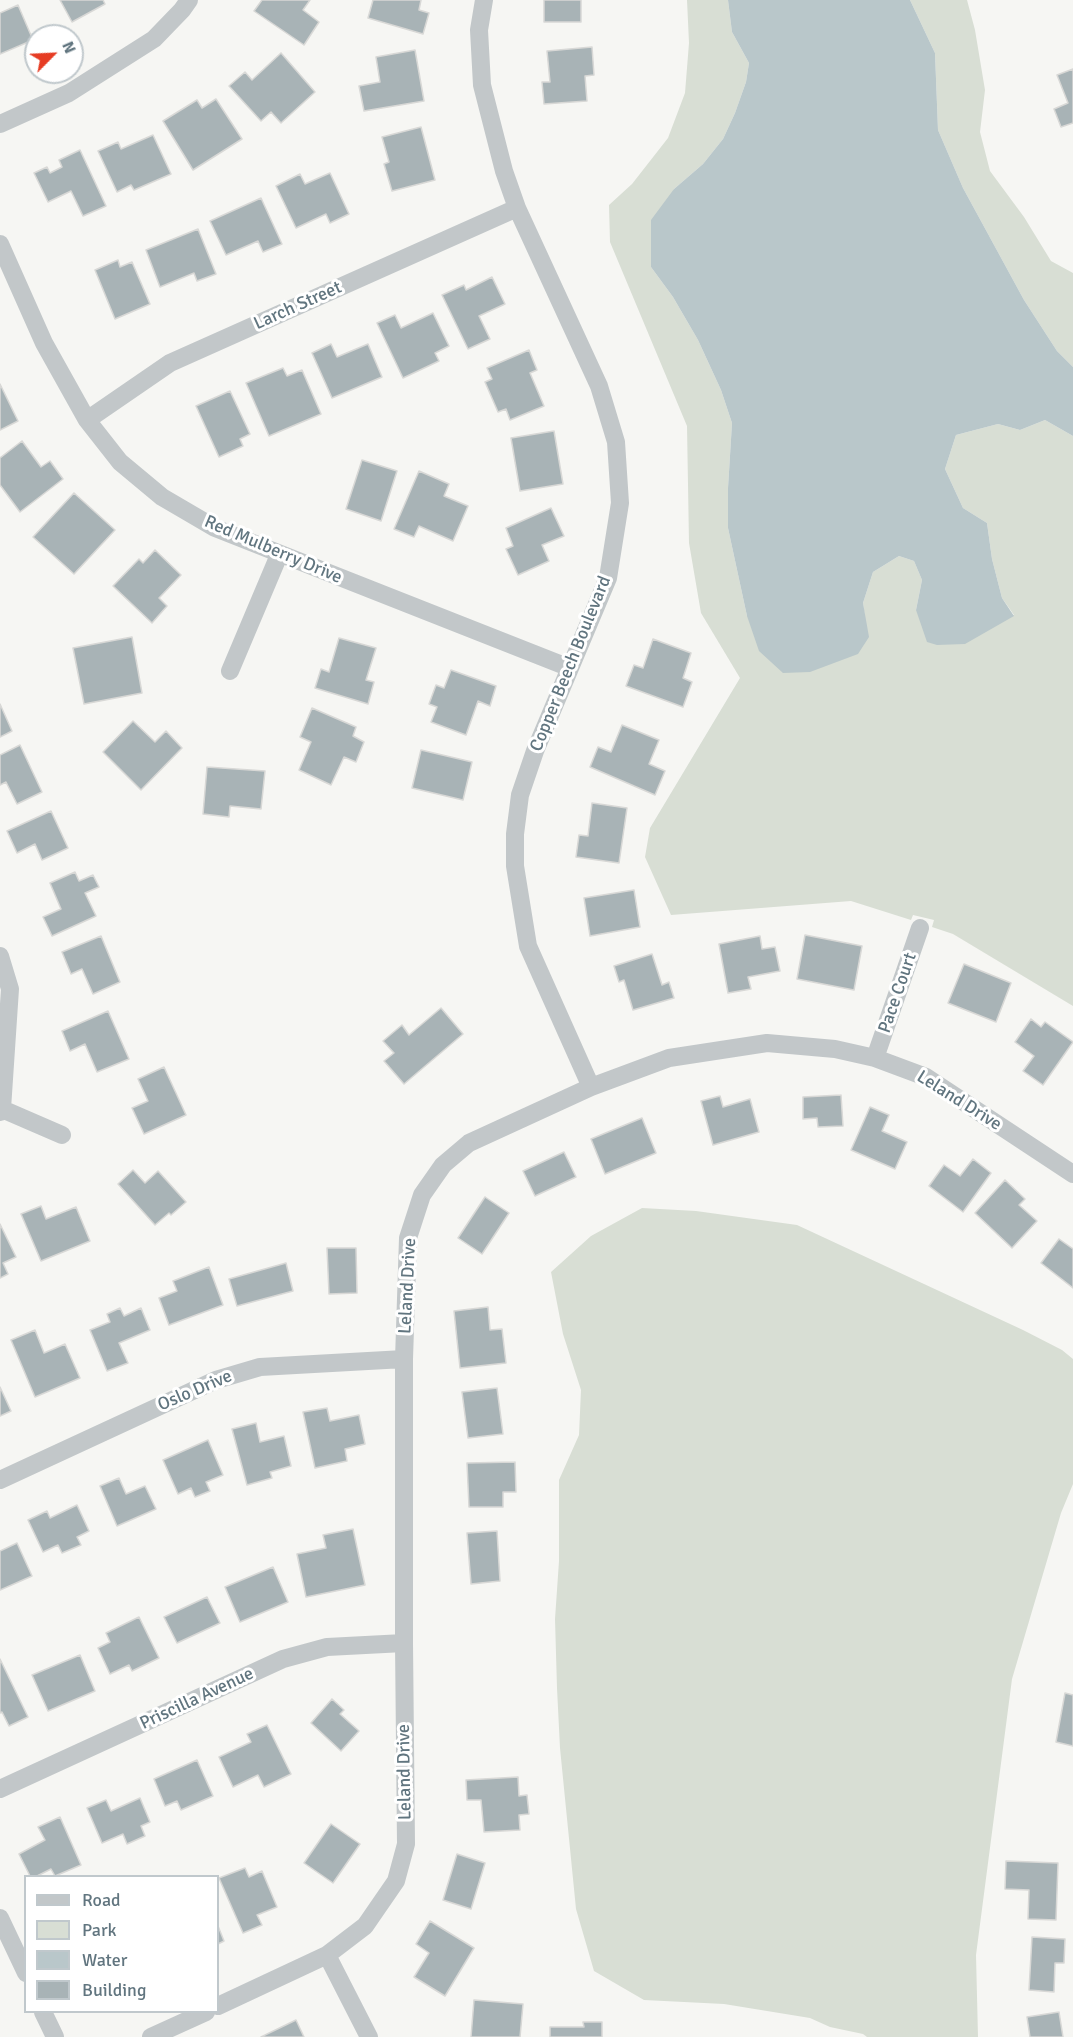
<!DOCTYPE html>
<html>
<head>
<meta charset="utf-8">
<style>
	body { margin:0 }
	#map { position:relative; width:1073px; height:2037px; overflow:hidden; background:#f6f6f3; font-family:Signika,sans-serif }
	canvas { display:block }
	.legend { position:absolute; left:24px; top:1875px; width:195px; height:138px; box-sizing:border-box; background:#fff; border:2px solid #c0c8cc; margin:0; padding:8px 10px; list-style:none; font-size:18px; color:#61757f }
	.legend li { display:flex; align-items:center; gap:12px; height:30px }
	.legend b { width:30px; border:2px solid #c0c8cc }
	.north { position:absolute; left:24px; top:24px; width:60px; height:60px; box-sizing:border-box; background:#fff; border:2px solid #c0c8cc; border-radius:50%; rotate:66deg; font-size:16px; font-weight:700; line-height:24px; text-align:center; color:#61757f }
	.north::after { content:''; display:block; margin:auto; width:21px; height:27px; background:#e63c23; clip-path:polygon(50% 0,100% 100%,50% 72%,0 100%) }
</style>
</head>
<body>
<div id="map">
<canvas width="1073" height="2037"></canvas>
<ul class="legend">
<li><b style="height:8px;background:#c2c7c9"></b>Road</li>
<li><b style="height:16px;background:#d8ded4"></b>Park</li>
<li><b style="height:16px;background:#b9c7ca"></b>Water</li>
<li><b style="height:16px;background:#a8b3b6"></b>Building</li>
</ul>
<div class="north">N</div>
</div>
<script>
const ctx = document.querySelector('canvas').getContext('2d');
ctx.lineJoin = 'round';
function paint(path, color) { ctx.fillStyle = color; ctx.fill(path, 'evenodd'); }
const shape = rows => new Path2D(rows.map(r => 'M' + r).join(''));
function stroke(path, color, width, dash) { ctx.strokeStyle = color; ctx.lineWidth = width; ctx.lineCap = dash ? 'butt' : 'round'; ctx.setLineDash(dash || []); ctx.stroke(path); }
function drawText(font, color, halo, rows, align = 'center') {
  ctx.font = font + ' Signika,sans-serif'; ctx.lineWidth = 6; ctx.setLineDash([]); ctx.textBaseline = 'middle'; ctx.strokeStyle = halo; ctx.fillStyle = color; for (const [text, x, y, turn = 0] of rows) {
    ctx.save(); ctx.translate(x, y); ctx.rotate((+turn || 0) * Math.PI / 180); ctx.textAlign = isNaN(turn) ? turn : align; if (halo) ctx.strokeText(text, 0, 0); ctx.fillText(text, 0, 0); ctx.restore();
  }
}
paint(shape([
	[687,0,728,0,732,32,749,63,746,82,735,113,723,139,703,164,674,189,651,267,673,297,698,340,721,390,732,423,728,488,728,528,747,616,865,619,863,603,873,572,899,556,914,561,922,580,916,610,1014,615,1002,598,992,559,987,523,963,508,945,469,956,435,998,424,1020,430,1045,420,1073,436,1073,1006,953,934,932,927,934,920,913,915,911,920,851,901,671,915,645,857,650,828,740,678,701,613,689,543,687,426,610,242,609,205,632,184,668,138,685,93,689,43],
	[910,0,967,0,975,30,985,90,980,132,990,171,1024,217,1051,261,1073,273,1073,367,1057,351,1024,300,963,188,938,130,935,53],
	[642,1208,696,1211,797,1225,1023,1330,1062,1350,1073,1359,1073,1484,1061,1513,1012,1679,976,1955,978,2037,867,2037,863,2034,830,2027,810,2018,724,2004,644,2000,594,1971,576,1909,560,1748,557,1688,555,1619,559,1561,559,1480,579,1435,581,1390,563,1334,551,1272,591,1236]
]), '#d8ded4');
paint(shape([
	[728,0,910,0,935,53,938,130,963,188,1024,300,1057,351,1073,367,1073,436,1045,420,1020,430,998,424,956,435,945,469,963,508,987,523,992,559,1002,598,1014,616,965,644,937,645,927,642,916,610,922,580,914,561,899,556,873,572,863,603,869,637,858,654,810,672,783,673,759,651,747,616,728,528,728,488,732,423,721,390,698,340,673,297,651,267,651,220,674,189,703,164,723,139,735,113,746,82,749,63,732,32]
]), '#b9c7ca');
const building = shape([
	[60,0,103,0,105,4,72,22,60,0],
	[262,0,310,0,303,10,319,22,304,45,254,11,262,0],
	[373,0,421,0,419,10,429,13,423,34,368,18,373,0],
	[544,0,581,0,581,22,544,22,544,0],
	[18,5,33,40,0,54,0,13,18,5],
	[592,47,594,75,585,76,587,101,544,104,542,82,550,82,547,51,592,47],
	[415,50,424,101,364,111,359,86,380,82,376,57,415,50],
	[281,53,315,92,281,123,271,112,261,121,229,86,245,72,252,80,281,53],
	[1073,69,1073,123,1061,127,1054,109,1068,103,1057,75,1073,69],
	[216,99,242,139,193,170,163,121,197,100,202,108,216,99],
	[421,127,435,180,392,191,384,164,389,162,382,137,421,127],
	[153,135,171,174,134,190,131,185,117,192,98,151,118,142,121,149,153,135],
	[80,150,106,206,83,216,71,191,48,202,34,173,47,167,50,173,62,167,59,160,80,150],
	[330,173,349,214,330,223,326,214,296,228,276,186,300,174,305,184,330,173],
	[261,198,282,244,263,252,258,241,226,255,210,221,261,198],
	[198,229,216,274,197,281,194,273,160,287,146,250,198,229],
	[118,260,120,267,132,262,150,304,115,319,95,270,118,260],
	[492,277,505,304,479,316,490,339,468,349,442,295,464,285,466,290,492,277],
	[433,313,449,346,435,353,439,361,403,378,377,323,395,315,401,328,433,313],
	[331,344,337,357,368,344,382,377,332,398,312,353,331,344],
	[529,350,537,370,530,373,544,406,510,420,506,409,498,412,485,382,492,379,487,368,529,350],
	[283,368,287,376,302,370,321,414,269,436,246,383,283,368],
	[0,384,18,421,0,430,0,384],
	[230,391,250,434,240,439,243,446,219,457,196,406,230,391],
	[554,431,563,484,520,491,511,438,554,431],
	[22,441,41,467,50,461,63,479,20,512,0,485,0,458,22,441],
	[362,460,397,471,381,521,346,509,362,460],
	[419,471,449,484,444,496,468,506,453,541,419,526,414,537,394,529,419,471],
	[74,493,115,530,74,574,33,537,74,493],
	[551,508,564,536,542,545,549,561,518,575,506,549,513,546,506,528,551,508],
	[155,550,181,575,159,598,167,606,152,623,113,586,139,559,143,563,155,550],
	[132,637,142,693,84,704,73,648,132,637],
	[339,638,376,648,366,680,374,682,368,704,315,688,321,669,329,672,339,638],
	[653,639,691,653,683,678,692,682,683,707,626,686,634,665,643,668,653,639],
	[451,670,496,686,490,706,478,701,466,735,431,722,437,707,429,704,436,685,444,688,451,670],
	[0,704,12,731,0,737,0,704],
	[312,708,356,727,353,736,364,742,356,762,344,757,331,785,299,770,311,742,300,737,312,708],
	[133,721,155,742,166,731,182,748,141,790,103,752,133,721],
	[622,725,659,740,649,764,665,771,655,795,590,767,598,747,611,752,622,725],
	[20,745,42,792,17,804,6,782,0,785,0,755,20,745],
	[421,750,472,762,463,800,412,788,421,750],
	[207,767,265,771,261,809,230,806,229,817,203,814,207,767],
	[592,803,627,808,619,863,576,857,579,835,588,836,592,803],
	[51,811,68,848,42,860,35,844,17,853,7,831,51,811],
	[75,872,79,881,93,875,99,887,85,893,96,916,52,936,43,917,61,909,50,883,75,872],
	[634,890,640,927,590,936,584,898,634,890],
	[805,935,862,946,854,990,797,979,805,935],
	[101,936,120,982,93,994,82,969,71,974,62,952,101,936],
	[760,936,762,949,775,947,780,971,748,977,751,989,728,993,719,944,760,936],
	[652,954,662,985,669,982,674,998,633,1010,624,980,619,982,614,966,652,954],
	[964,964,1011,983,996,1022,948,1003,964,964],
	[441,1008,463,1034,404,1084,384,1061,394,1053,383,1041,402,1025,409,1035,441,1008],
	[108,1011,129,1059,97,1072,85,1044,70,1051,62,1031,108,1011],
	[1031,1019,1041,1027,1045,1022,1073,1042,1043,1085,1023,1071,1034,1056,1015,1042,1031,1019],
	[164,1067,186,1115,144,1134,132,1108,148,1101,138,1079,164,1067],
	[841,1095,843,1126,818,1127,817,1118,803,1119,803,1097,841,1095],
	[720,1096,723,1107,750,1099,759,1132,713,1145,701,1101,720,1096],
	[870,1107,889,1115,882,1131,907,1142,895,1169,851,1150,870,1107],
	[642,1118,656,1153,605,1174,591,1139,642,1118],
	[564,1152,576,1177,535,1196,523,1171,564,1152],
	[973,1159,991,1173,963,1212,929,1186,944,1165,960,1176,973,1159],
	[133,1170,145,1183,158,1171,186,1202,171,1215,169,1213,155,1225,118,1184,133,1170],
	[1005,1180,1025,1199,1019,1205,1037,1221,1012,1248,975,1213,1005,1180],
	[485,1197,509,1213,482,1254,458,1238,485,1197],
	[41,1206,46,1219,76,1207,90,1241,41,1261,21,1214,41,1206],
	[0,1224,16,1257,3,1263,8,1274,0,1278,0,1224],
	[1059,1239,1073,1249,1073,1288,1041,1263,1059,1239],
	[327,1248,356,1248,357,1293,329,1294,327,1248],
	[286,1263,293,1291,237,1306,229,1279,286,1263],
	[209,1267,223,1305,169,1325,159,1298,177,1291,173,1281,209,1267],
	[488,1307,490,1330,502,1329,506,1363,460,1368,454,1311,488,1307],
	[120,1308,124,1316,141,1308,150,1330,119,1343,128,1363,107,1371,90,1330,110,1322,107,1314,120,1308],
	[35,1330,44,1353,65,1344,80,1378,35,1397,11,1340,35,1330],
	[0,1387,11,1411,0,1416,0,1387],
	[497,1388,503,1434,468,1438,462,1392,497,1388],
	[327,1408,330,1421,359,1415,365,1444,345,1449,347,1461,315,1468,303,1412,327,1408],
	[256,1423,260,1442,284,1436,291,1466,270,1472,272,1478,247,1485,232,1429,256,1423],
	[208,1440,223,1475,206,1482,210,1491,195,1497,191,1488,178,1494,163,1460,208,1440],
	[515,1462,516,1492,503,1492,503,1507,469,1507,467,1463,515,1462],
	[119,1478,126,1494,145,1486,156,1509,117,1526,100,1486,119,1478],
	[77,1505,89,1531,77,1537,81,1545,62,1553,58,1545,43,1552,28,1520,47,1511,50,1518,77,1505],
	[353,1529,365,1585,306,1597,297,1554,326,1548,323,1535,353,1529],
	[497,1531,500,1581,471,1584,467,1533,497,1531],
	[17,1543,32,1576,0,1590,0,1551,17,1543],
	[273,1567,288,1602,240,1622,225,1587,273,1567],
	[207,1597,220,1623,177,1643,164,1617,207,1597],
	[139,1617,159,1658,132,1671,129,1665,110,1674,98,1648,110,1642,106,1633,139,1617],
	[80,1655,95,1691,48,1711,32,1675,80,1655],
	[0,1659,28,1717,9,1726,2,1712,0,1713,0,1659],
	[1065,1693,1073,1695,1073,1746,1056,1742,1065,1693],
	[332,1699,344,1710,340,1714,359,1731,341,1751,311,1723,332,1699],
	[267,1725,291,1774,264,1787,258,1775,233,1787,219,1757,251,1742,247,1734,267,1725],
	[197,1760,213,1796,181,1810,177,1801,165,1806,154,1779,197,1760],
	[518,1777,519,1796,527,1795,529,1814,519,1815,520,1830,484,1832,481,1800,467,1800,466,1780,518,1777],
	[140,1798,150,1822,141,1826,145,1836,127,1844,123,1834,102,1843,87,1808,106,1800,111,1811,140,1798],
	[60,1817,81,1865,55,1876,51,1869,37,1876,30,1876,19,1854,45,1840,38,1827,60,1817],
	[331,1824,360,1844,333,1883,304,1863,331,1824],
	[457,1854,485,1863,471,1909,443,1900,457,1854],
	[1006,1861,1058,1863,1056,1920,1028,1919,1029,1890,1005,1889,1006,1861],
	[245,1868,249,1877,262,1871,277,1907,257,1915,262,1925,243,1933,219,1878,245,1868],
	[430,1921,474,1948,445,1996,414,1977,429,1953,416,1944,430,1921],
	[218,1926,224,1941,218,1944,218,1926],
	[1032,1937,1065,1939,1064,1963,1055,1963,1054,1992,1029,1990,1032,1937],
	[474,2000,523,2004,520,2037,471,2037,474,2000],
	[1059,2012,1063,2037,1030,2037,1027,2017,1059,2012],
	[296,2020,304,2037,261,2037,296,2020],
	[583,2022,602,2022,602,2037,550,2037,550,2027,584,2027,583,2022]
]);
paint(building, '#a8b3b6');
stroke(building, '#d8d8d6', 1.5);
stroke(shape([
	[484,0,479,30,482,85,504,171,517,208,599,386,616,442,620,503,608,578,535,751,520,795,515,834,515,866,528,946,591,1087],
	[0,124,69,93,154,39,182,10,189,0],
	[0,244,44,343,87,420,120,462,162,497,215,528,570,668],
	[87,420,170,363,517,208],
	[230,671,279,555],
	[0,956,10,989,2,1109,0,1112],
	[875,1058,920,928],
	[2,1109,62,1135],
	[0,1480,216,1380,260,1367,404,1359],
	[0,1789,283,1659,327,1647,404,1643],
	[0,1918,26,1973],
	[327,1955,369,2037],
	[218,2006,327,1955,365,1926,396,1881,406,1844,404,1643,404,1359,408,1238,422,1195,443,1165,469,1143,591,1087,669,1058,767,1043,835,1049,875,1058,926,1077,1073,1174],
	[43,2012,55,2037],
	[151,2037,206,2012]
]), '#c2c7c9', 18);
drawText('18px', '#61757f', '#fff', [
	["Larch Street",298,306,-24],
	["Red Mulberry Drive",273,550,23],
	["Copper Beech Boulevard",571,664,-68],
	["Pace Court",898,993,-71],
	["Leland Drive",959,1101,32],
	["Leland Drive",408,1286,-87],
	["Oslo Drive",195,1391,-23],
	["Priscilla Avenue",197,1699,-25],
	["Leland Drive",405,1772,-91]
]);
</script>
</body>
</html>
